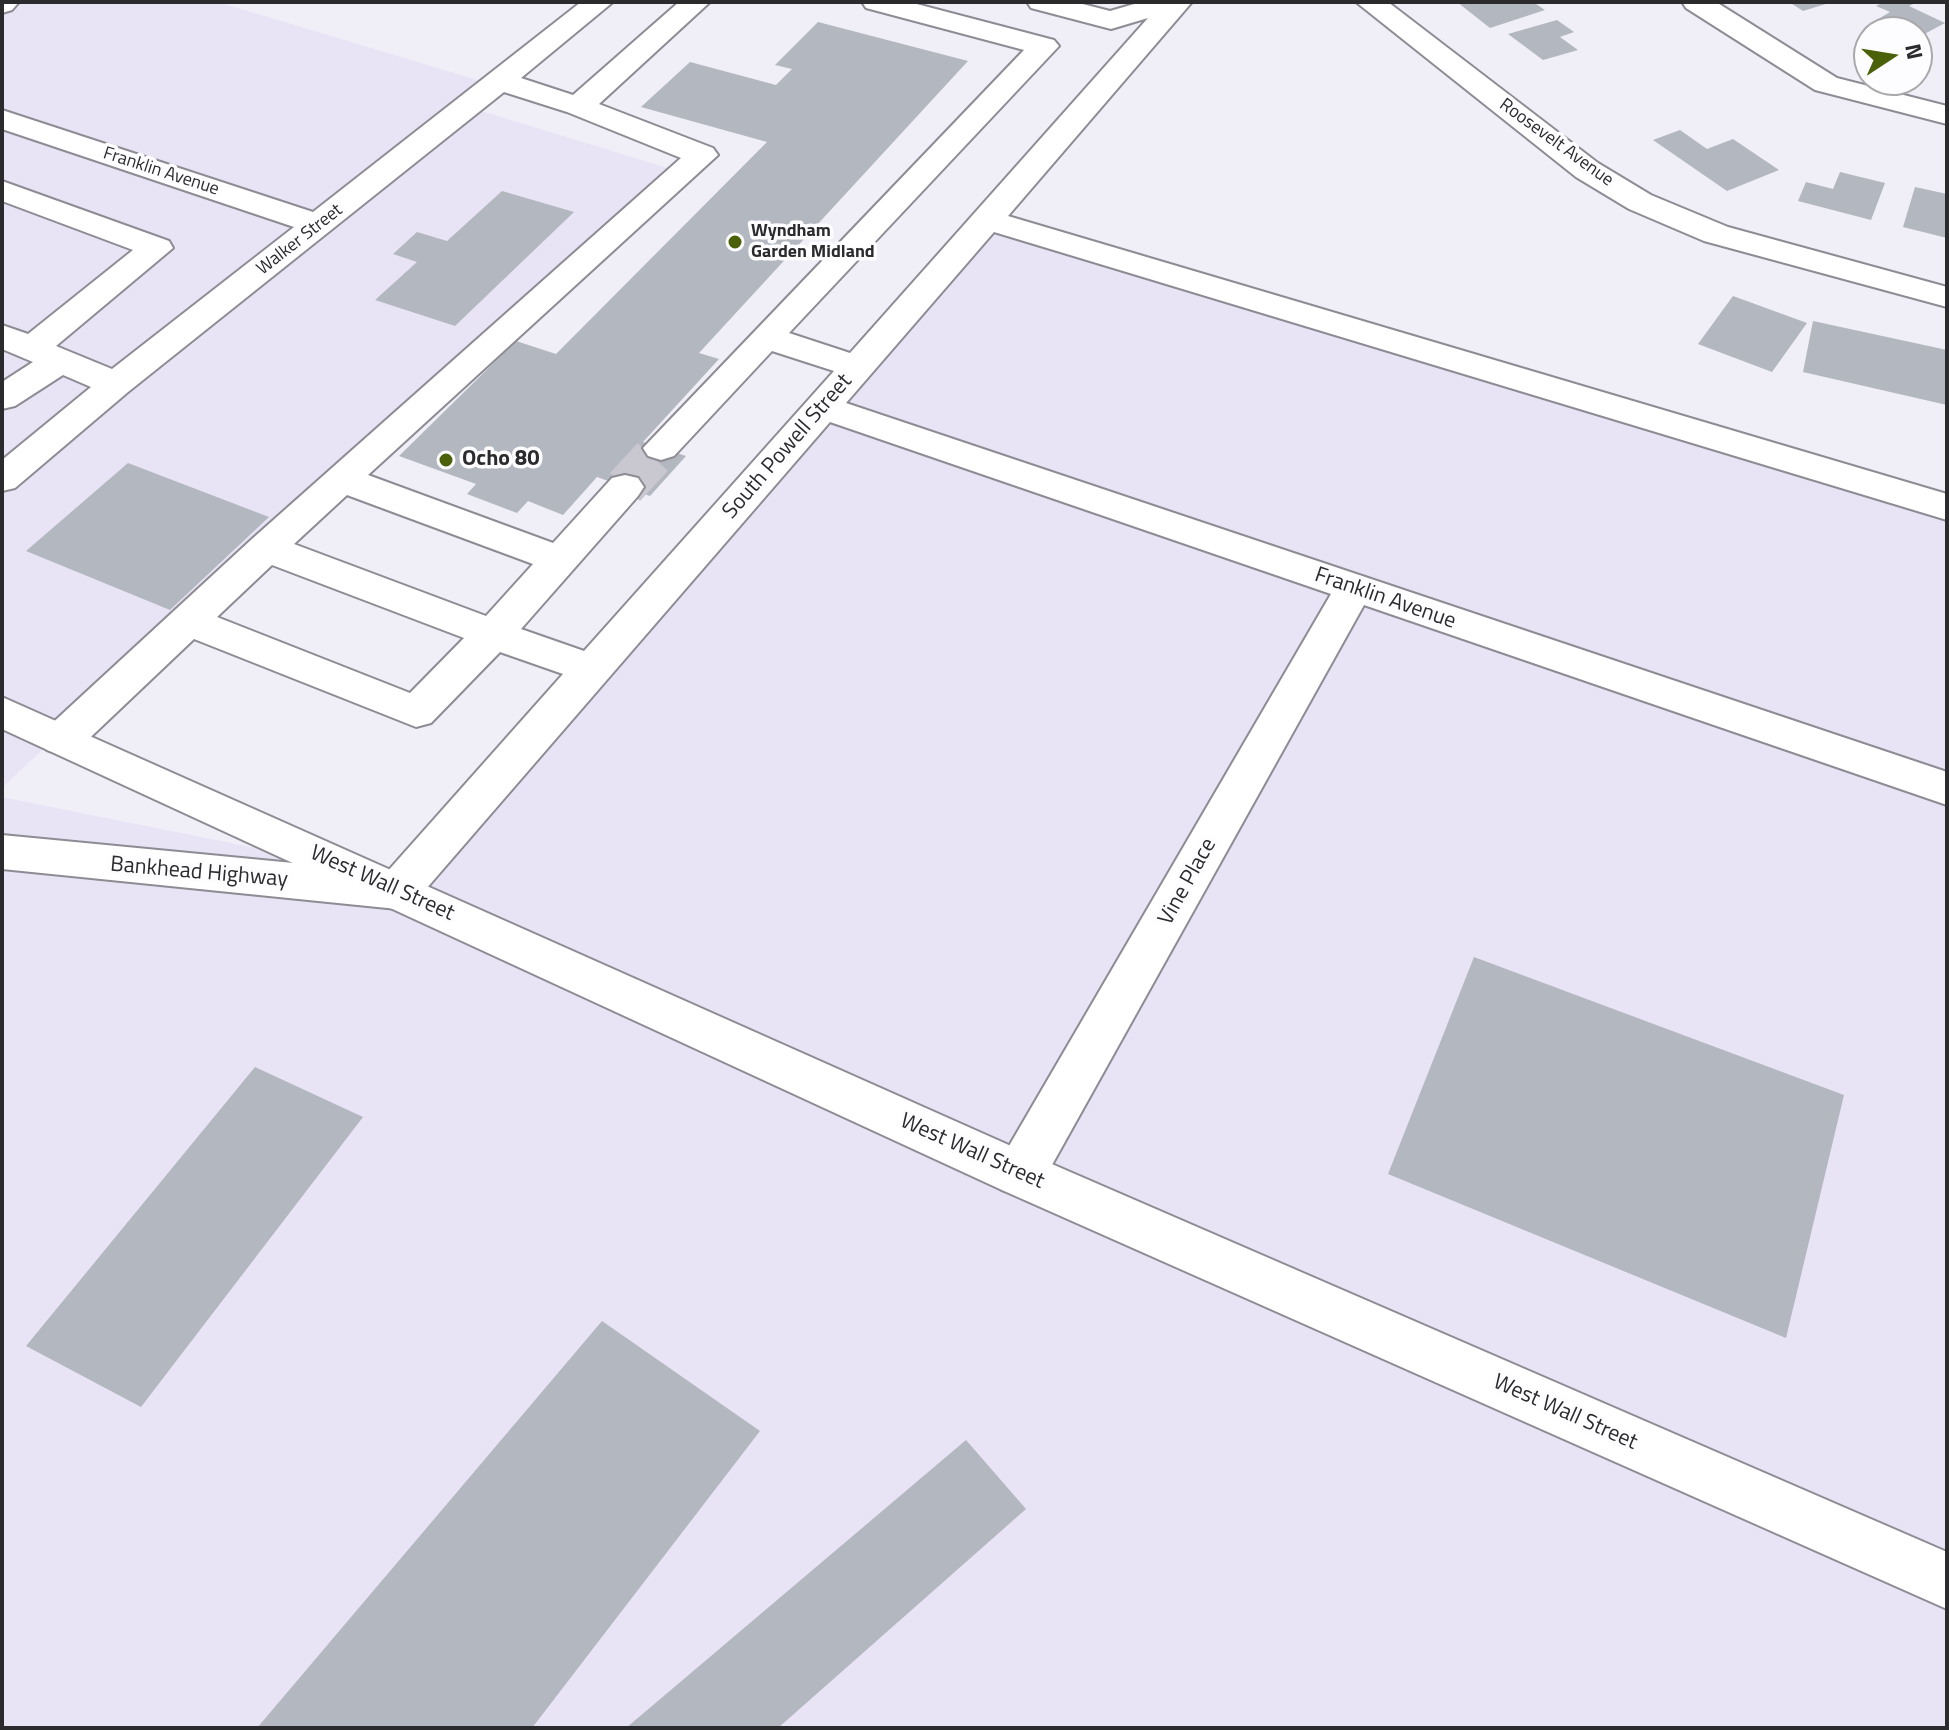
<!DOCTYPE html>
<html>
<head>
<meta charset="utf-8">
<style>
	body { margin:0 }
	#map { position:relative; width:1949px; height:1730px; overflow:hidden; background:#f0eef7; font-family:"Titillium Web",sans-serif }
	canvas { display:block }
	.frame { position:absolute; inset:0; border:4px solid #2b2a2d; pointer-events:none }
	.north { position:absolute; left:1853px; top:16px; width:80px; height:80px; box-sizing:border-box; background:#fdfcfe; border:2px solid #a9a8aa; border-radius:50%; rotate:78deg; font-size:22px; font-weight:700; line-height:32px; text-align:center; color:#2b2a2d }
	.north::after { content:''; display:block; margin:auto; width:28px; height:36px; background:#4a6009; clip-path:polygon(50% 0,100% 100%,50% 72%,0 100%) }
</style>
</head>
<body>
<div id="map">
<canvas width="1949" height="1730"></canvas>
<div class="frame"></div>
<div class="north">N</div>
</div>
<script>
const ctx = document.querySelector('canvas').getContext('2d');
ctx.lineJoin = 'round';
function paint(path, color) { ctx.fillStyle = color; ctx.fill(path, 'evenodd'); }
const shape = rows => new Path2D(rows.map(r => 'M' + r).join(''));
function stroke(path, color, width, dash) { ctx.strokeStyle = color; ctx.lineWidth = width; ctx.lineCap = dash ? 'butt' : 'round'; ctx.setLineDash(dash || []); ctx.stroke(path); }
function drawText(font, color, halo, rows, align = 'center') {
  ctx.font = font + ' "Titillium Web",sans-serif'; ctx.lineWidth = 7; ctx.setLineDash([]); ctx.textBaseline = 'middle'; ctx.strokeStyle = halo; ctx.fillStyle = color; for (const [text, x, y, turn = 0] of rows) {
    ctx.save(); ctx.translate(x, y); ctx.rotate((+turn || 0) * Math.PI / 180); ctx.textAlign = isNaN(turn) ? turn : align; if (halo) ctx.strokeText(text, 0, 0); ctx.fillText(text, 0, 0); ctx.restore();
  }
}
paint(shape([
	[2,2,218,2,504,88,478,110,671,169,127,669,2,788],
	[990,226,1947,514,1947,1728,2,1728,2,797,315,860,400,898]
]), '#e9e4f5');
paint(shape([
	[1457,2,1533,2,1545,10,1490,28],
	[1789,2,1829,2,1829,3,1803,11],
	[1884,2,1917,2,1909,6,1945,23,1917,38,1917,32,1877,32,1865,27,1890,12,1876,6],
	[1557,20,1574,32,1560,37,1578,50,1543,60,1508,34],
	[818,22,968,61,699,353,719,359,643,442,686,456,650,496,597,477,563,515,528,501,517,513,467,494,476,484,399,456,516,341,556,354,767,142,641,107,690,62,776,85,792,69,775,65],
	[1680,130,1707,149,1733,139,1779,170,1727,191,1653,140],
	[1840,172,1885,183,1871,220,1798,201,1806,182,1833,189],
	[1915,187,1947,194,1947,238,1903,227],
	[502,191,574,212,455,326,375,300,417,262,393,254,417,232,447,241],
	[1733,296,1807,323,1772,372,1698,344],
	[1813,321,1947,350,1947,405,1803,372],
	[128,463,269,517,170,610,26,551],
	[1474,957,1844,1095,1786,1338,1388,1174],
	[255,1067,363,1117,141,1407,26,1346],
	[602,1321,760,1431,532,1728,257,1728],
	[966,1440,1026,1509,778,1728,626,1728]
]), '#b3b7c0');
stroke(shape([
	[625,487,661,448]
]), '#c9c7cf', 41, [41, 21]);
const minor = shape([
	[2,2,19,2,12,10,2,13,2,2],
	[581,2,613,2,521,78,573,95,679,2,710,2,599,104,713,148,718,155,368,475,553,543,612,478,625,475,638,478,644,487,638,496,521,629,584,651,834,371,772,351,674,456,661,460,648,456,643,448,1024,50,866,8,862,2,909,2,1054,40,1059,46,789,333,850,353,1148,18,1111,29,1031,8,1027,2,1075,2,1110,11,1141,2,1192,2,1008,216,1947,494,1947,520,994,232,846,403,1947,772,1947,805,1364,605,1038,1190,1020,1196,1002,1190,995,1174,1002,1158,1331,594,830,422,413,904,397,909,2,869,2,835,387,872,563,674,500,652,431,723,416,727,194,639,77,750,62,755,47,750,41,739,47,728,252,539,681,158,567,112,504,92,128,392,15,488,2,491,2,460,91,387,63,375,15,406,2,409,2,382,33,362,2,349,2,325,28,334,133,250,2,201,2,181,169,241,173,248,56,346,112,369,294,227,2,129,2,110,313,212,581,2],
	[347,495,533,564,486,616,294,544,347,495],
	[272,565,464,638,410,693,217,617,272,565],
	[1356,2,1388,2,1598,163,1651,195,1728,227,1947,287,1947,307,1704,241,1629,209,1576,177,1356,2],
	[1682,2,1716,2,1837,78,1947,106,1947,124,1815,90,1686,8,1682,2]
]);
const major = shape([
	[2,697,1038,1158,1947,1552,1947,1609,1002,1190,2,729,2,697]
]);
stroke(minor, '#8d8b93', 4);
stroke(major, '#8d8b93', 4);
paint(minor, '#fff');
paint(major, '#fff');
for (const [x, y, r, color] of [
	[735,242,8,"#4a6009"],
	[446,460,8,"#4a6009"]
]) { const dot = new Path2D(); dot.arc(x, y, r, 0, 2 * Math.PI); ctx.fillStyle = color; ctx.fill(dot); stroke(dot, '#fdfcfe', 3); }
drawText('18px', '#2b2a2d', '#fdfcfe', [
	["Roosevelt Avenue",1556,143,36],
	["Franklin Avenue",161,172,18],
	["Walker Street",300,240,-38]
]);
drawText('bold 18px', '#2b2a2d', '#fdfcfe', [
	["Wyndham",751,232],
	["Garden Midland",751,253]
], 'left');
drawText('22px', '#2b2a2d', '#fdfcfe', [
	["South Powell Street",788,447,-49],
	["Franklin Avenue",1385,599,19],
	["Bankhead Highway",199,873,5],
	["Vine Place",1188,882,-61],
	["West Wall Street",382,884,24],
	["West Wall Street",972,1152,24],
	["West Wall Street",1565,1413,24]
]);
drawText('bold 22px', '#2b2a2d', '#fdfcfe', [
	["Ocho 80",462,460]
], 'left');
</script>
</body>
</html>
